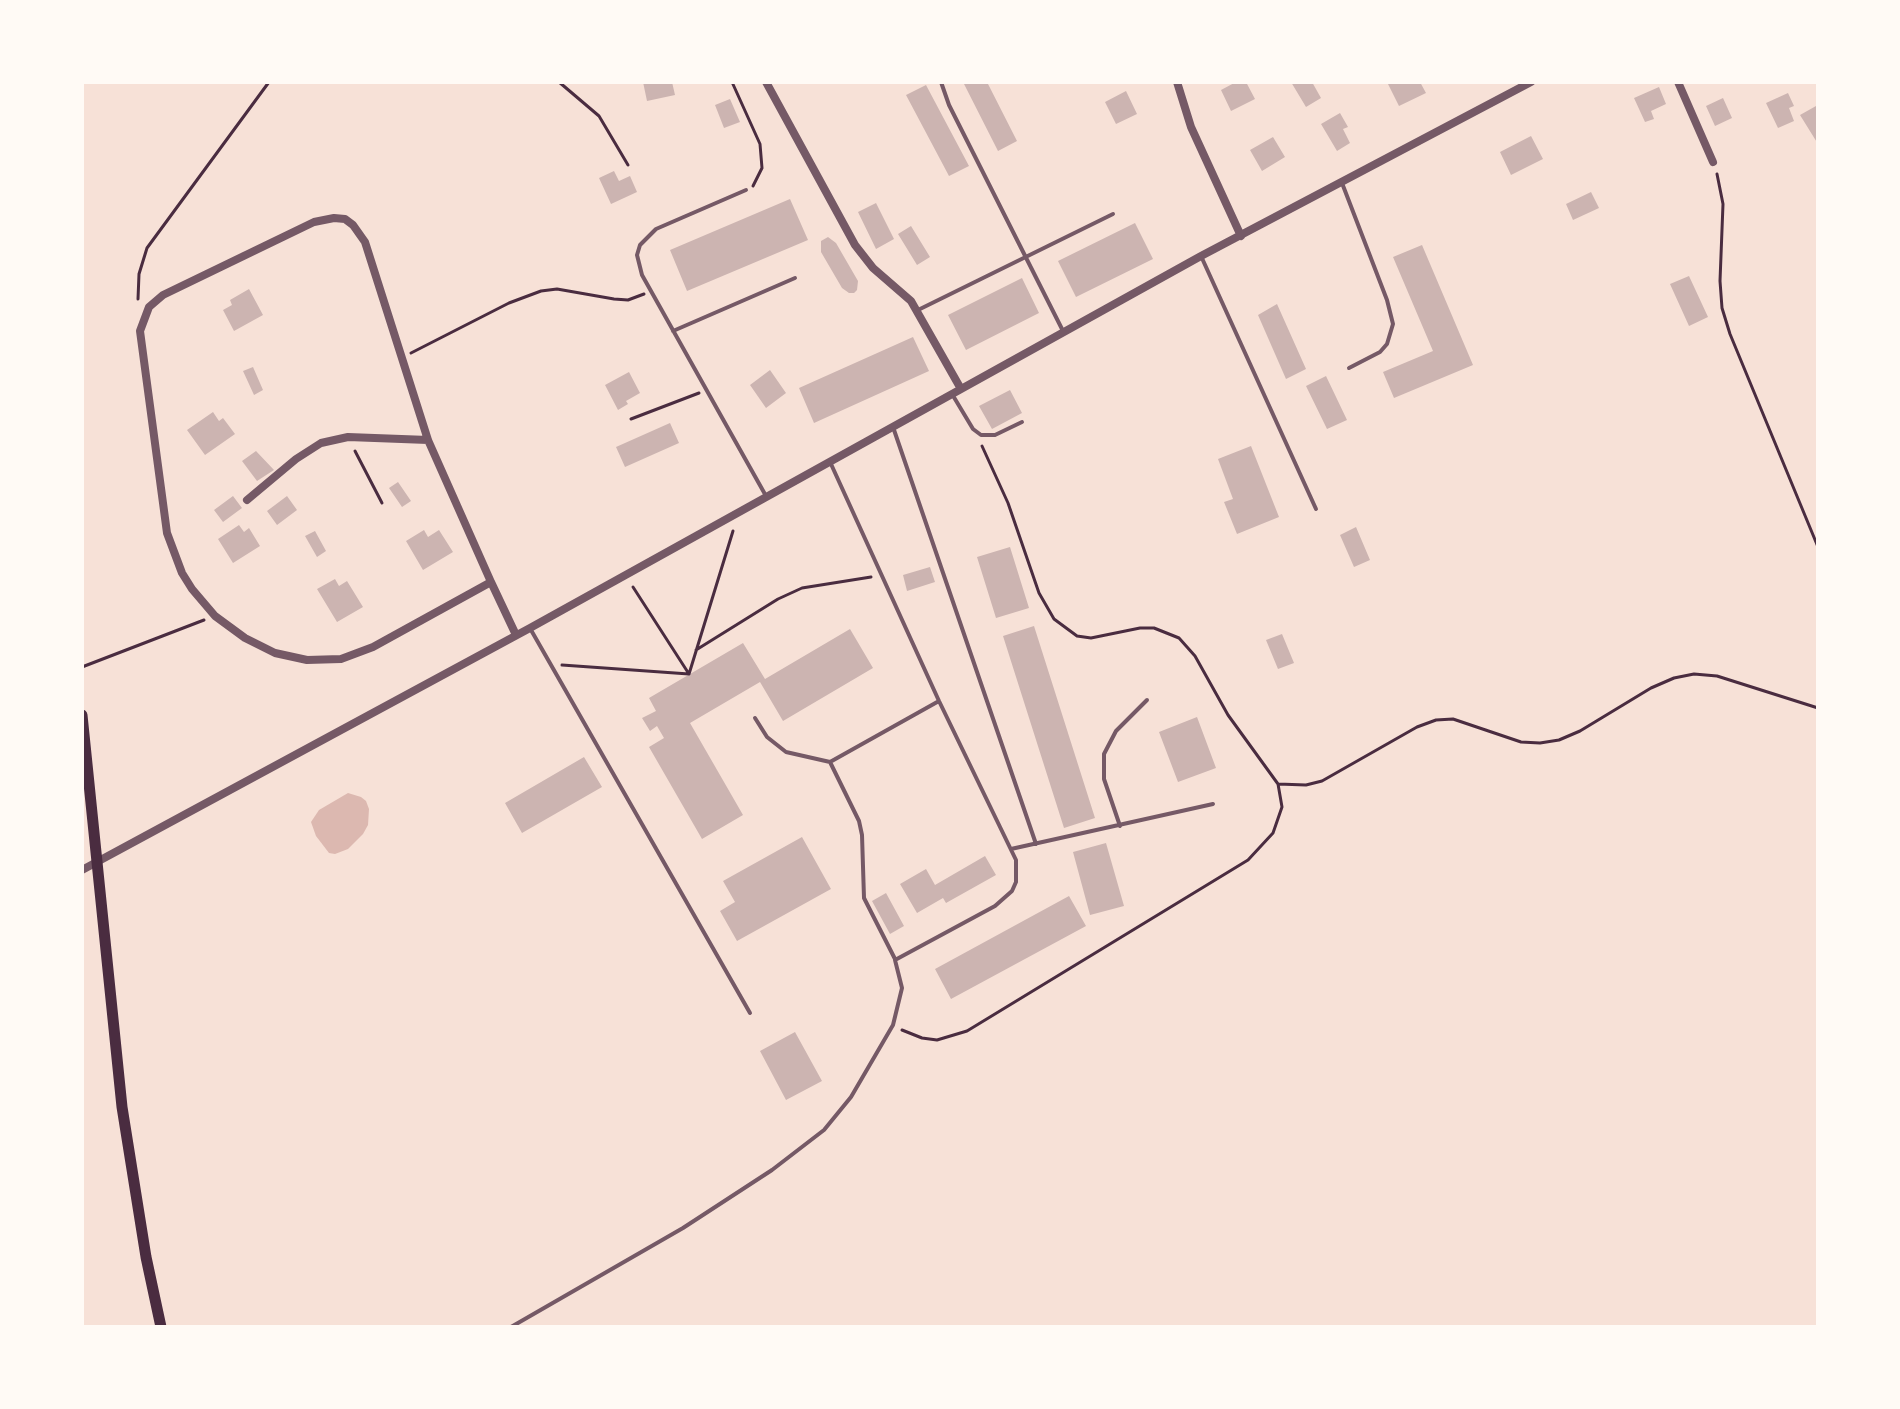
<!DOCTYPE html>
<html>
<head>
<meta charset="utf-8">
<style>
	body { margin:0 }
	#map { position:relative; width:1900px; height:1409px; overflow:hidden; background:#f7e1d7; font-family:"Fira Sans Condensed",sans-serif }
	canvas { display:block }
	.frame { position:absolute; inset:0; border:84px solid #fffaf5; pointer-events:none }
</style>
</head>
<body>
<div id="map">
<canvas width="1900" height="1409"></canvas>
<div class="frame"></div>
</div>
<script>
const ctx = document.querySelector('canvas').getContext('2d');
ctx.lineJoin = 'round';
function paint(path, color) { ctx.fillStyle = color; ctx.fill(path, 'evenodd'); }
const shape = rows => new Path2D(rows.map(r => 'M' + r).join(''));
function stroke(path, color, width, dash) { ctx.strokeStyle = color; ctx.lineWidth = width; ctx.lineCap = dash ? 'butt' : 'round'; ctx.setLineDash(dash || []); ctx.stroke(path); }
paint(shape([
	[348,793,361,797,366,801,369,809,368,825,363,834,348,849,335,854,329,853,316,836,311,822,319,810]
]), '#dcb8b0');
paint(shape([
	[643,82,672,82,675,95,647,101],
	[963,82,987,82,1017,141,998,151],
	[1236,82,1246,82,1255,99,1231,111,1221,90],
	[1291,82,1312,82,1321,98,1306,107],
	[1387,82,1420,82,1426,93,1399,106],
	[926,85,969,166,949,176,906,95],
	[1659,87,1666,104,1651,111,1654,119,1645,122,1634,98],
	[1126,91,1137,114,1116,124,1105,102],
	[1788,93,1794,106,1789,108,1794,121,1778,128,1766,103],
	[1723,98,1732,118,1715,126,1706,106],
	[730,99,740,122,724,128,715,105],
	[1816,106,1818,110,1818,144,1800,115],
	[1340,113,1348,127,1343,129,1350,143,1337,151,1321,124],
	[1531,136,1543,159,1511,175,1500,152],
	[1273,137,1285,157,1262,171,1250,150],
	[614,171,619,181,630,176,637,192,611,204,599,178],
	[1591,192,1599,208,1573,220,1566,204],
	[790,199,808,240,687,291,670,250],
	[876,203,894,239,876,249,858,212],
	[1135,223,1153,259,1076,297,1058,261],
	[911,226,930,257,917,265,898,234],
	[828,237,836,243,858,281,857,290,854,293,849,293,842,288,821,252,821,241],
	[1422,245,1473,365,1394,398,1383,372,1433,351,1393,257],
	[1689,276,1708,317,1689,326,1670,284],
	[1022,278,1039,313,966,350,948,315],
	[249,289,263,315,234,331,223,310,232,305,230,300],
	[1277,304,1306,369,1286,379,1258,315],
	[913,337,929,371,814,423,799,388],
	[253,367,263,390,254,395,243,371],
	[770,370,786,393,766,408,750,385],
	[629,372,640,393,626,401,628,404,618,410,605,385],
	[1326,376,1347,420,1327,429,1306,386],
	[1010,390,1022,413,992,429,979,406],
	[213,412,219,421,223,418,235,434,205,455,187,430],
	[670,423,679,443,625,467,616,447],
	[1251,446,1279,517,1237,534,1224,502,1233,499,1218,459],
	[256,451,274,470,257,481,242,461],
	[398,482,411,501,402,507,389,488],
	[233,496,242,508,223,522,214,510],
	[287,496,297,510,277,525,267,511],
	[239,525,244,532,249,528,260,546,233,563,218,539],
	[1356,527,1370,560,1354,567,1340,535],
	[424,530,428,537,439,530,453,552,423,570,406,541],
	[315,531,326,551,317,557,305,536],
	[1010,547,1029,608,996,618,977,557],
	[930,567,935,582,907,591,903,575],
	[335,579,339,586,347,581,363,607,337,622,317,589],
	[1034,626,1095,818,1064,828,1003,636],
	[850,629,873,668,783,721,760,682,690,723,743,815,702,839,649,747,664,738,657,726,650,731,642,718,656,711,649,698,743,643,765,679],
	[1282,634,1294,663,1278,669,1266,640],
	[1197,717,1216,768,1178,782,1159,732],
	[584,757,602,787,522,833,505,803],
	[802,837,831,889,737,941,720,911,735,902,723,881],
	[1106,843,1124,906,1090,915,1073,852],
	[985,856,996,875,946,903,943,898,917,913,900,884,926,869,935,885],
	[886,893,904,926,890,934,872,901],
	[1069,896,1086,926,951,999,935,969],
	[795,1032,822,1081,786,1100,760,1051]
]), '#ccb4b1');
stroke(shape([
	[559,82,599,116,628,165],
	[732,82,760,144,762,168,753,186],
	[1717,174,1723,204,1720,281,1722,308,1730,334,1818,547],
	[138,299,139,274,147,248,269,82],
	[411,353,509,303,541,291,557,289,614,299,628,300,644,294],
	[631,419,699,393],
	[355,451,382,503],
	[633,587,689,674],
	[696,650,778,599,802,588,871,577],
	[562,665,689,674],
	[82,667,204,620],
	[689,674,733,531],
	[1278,784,1306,785,1322,781,1417,727,1436,720,1453,719,1521,742,1540,743,1559,740,1580,731,1651,688,1674,678,1694,674,1717,676,1818,708],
	[902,1030,922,1038,937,1040,967,1031,1248,860,1273,833,1282,807,1278,784,1228,715,1195,656,1179,638,1154,628,1140,628,1091,638,1077,636,1054,619,1039,593,1008,503,982,446]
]), '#4a2c40', 3);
stroke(shape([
	[941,82,949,105,1063,331],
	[1342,183,1387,300,1393,324,1387,344,1380,352,1349,368],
	[746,190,656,229,640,245,637,255,642,275,766,496],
	[1201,256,1316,509],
	[918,310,1113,214],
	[673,331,795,278],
	[952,394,973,429,981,435,995,435,1022,422],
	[893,427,1036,844],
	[531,630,750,1013],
	[755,718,767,737,786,752,830,762],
	[1120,826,1104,779,1104,754,1116,731,1147,700],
	[1011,849,1213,804],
	[895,959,864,898,862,835,859,821,830,762,939,701],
	[511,1327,683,1228,772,1170,824,1130,851,1097,893,1025,902,988,895,960,995,906,1012,891,1016,882,1016,860,939,701,831,464]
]), '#755966', 4);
stroke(shape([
	[766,82,855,245,873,268,911,301,961,389],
	[1177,82,1191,127,1241,236],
	[1678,82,1713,162],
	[247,500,296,459,321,443,348,437,428,440],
	[491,582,428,440,365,242,353,225,345,219,334,218,314,222,163,295,149,307,140,331,167,533,182,573,192,589,215,616,245,638,275,653,307,660,341,659,373,647,491,582,516,635],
	[82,870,530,628,1201,256,1531,82]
]), '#755966', 8);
stroke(shape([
	[82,715,122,1107,146,1257,161,1327]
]), '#4a2c40', 11);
</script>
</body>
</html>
